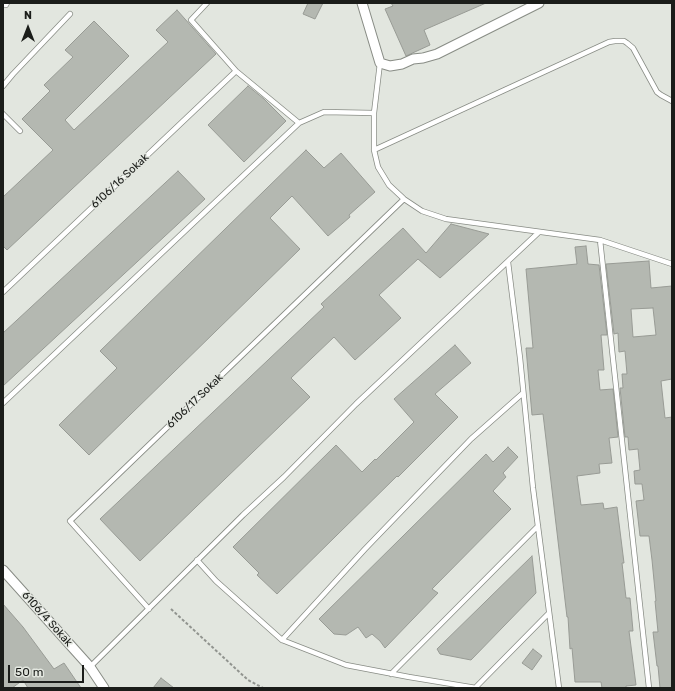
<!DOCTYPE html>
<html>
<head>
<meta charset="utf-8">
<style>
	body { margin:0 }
	#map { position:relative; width:675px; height:691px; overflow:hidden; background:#e2e6df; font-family:Rubik,sans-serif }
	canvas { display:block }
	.frame { position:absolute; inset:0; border:4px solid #1b1d1a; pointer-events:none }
	.north { position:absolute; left:8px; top:8px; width:40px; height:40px; -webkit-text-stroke:3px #e2e6df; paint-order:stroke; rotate:0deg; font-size:11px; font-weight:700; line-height:16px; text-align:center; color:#1b1d1a }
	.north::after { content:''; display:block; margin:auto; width:14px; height:18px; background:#1b1d1a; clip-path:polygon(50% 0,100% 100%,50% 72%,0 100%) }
	.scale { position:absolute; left:8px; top:665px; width:76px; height:18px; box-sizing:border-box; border:2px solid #1b1d1a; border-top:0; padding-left:5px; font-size:12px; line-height:14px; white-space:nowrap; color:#1b1d1a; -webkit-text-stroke:3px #e2e6df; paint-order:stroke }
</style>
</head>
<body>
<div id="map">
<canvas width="675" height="691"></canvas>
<div class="frame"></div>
<div class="north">N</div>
<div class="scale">50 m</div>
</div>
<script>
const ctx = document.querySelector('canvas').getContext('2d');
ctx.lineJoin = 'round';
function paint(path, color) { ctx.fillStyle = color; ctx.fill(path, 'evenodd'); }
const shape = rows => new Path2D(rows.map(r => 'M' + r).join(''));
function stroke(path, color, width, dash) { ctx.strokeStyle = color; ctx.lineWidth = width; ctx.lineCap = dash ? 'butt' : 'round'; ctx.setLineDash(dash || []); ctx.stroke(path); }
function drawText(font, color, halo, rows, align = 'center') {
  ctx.font = font + ' Rubik,sans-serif'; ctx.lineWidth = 3; ctx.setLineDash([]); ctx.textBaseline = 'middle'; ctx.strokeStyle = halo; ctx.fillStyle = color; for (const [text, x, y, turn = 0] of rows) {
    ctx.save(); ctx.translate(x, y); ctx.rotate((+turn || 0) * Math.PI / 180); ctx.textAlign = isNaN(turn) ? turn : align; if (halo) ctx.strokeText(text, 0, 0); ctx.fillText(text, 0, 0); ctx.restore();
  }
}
const building = shape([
	[308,3,323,3,315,19,303,14,308,3],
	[391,3,486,3,424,30,430,45,406,56,385,9,393,6,391,3],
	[177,10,216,54,7,250,3,246,3,197,53,150,22,119,50,91,44,85,73,57,65,50,94,21,129,56,65,120,74,130,168,42,156,30,177,10],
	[248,86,264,99,286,121,244,162,208,125,248,86],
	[306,150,324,168,341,153,375,192,349,215,350,217,328,236,292,196,270,218,300,249,89,455,59,425,117,368,100,351,306,150],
	[178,171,205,199,3,386,3,333,178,171],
	[451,224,489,234,440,278,418,259,379,295,401,318,355,360,334,337,291,378,310,397,140,561,100,519,324,307,321,304,403,228,426,253,451,224],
	[586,246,588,264,599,265,607,335,601,335,604,370,598,370,600,390,613,389,618,437,609,438,612,463,599,464,600,473,577,476,581,505,603,503,604,509,617,507,624,563,622,563,626,598,630,598,633,631,629,631,636,685,626,686,626,688,602,688,601,682,575,682,572,648,570,649,568,617,567,617,543,414,532,415,526,348,533,348,526,269,577,264,575,247,586,246],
	[649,261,651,288,672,286,672,379,661,381,665,418,672,417,672,688,660,688,658,666,657,666,653,632,658,632,655,601,656,601,652,560,649,536,640,536,636,501,644,500,642,484,635,484,634,471,640,470,638,449,629,450,628,437,625,437,620,388,623,388,622,374,627,374,625,351,619,352,618,333,614,334,606,264,649,261],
	[653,308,656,335,633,337,631,309,653,308],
	[455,345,471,363,435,394,458,417,398,477,397,476,277,594,257,575,259,573,233,547,336,445,362,472,375,459,376,460,414,422,394,399,455,345],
	[508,447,518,457,503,473,506,477,493,491,511,509,432,589,438,593,385,648,380,641,372,634,366,638,358,627,346,635,334,634,319,619,486,454,493,462,508,447],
	[532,556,536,593,471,660,440,654,437,649,532,556],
	[3,604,23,627,54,669,64,663,81,688,28,688,23,680,12,688,3,688,3,604],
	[533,649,542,656,532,670,522,663,533,649],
	[161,678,174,688,153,688,161,678]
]);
paint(building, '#b4b8b1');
stroke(building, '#989b95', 1);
const lane = shape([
	[207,3,191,20,236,71,299,123],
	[3,4,6,5,7,3],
	[380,63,374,113,374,150,378,167,389,185,404,199,422,211,446,219,600,240,672,264],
	[3,86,13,74,70,14],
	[3,114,20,131],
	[374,150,609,42,615,41,624,41,627,43,633,48,657,92,661,95,672,101],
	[600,240,649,688],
	[508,262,520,358,533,488,559,688],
	[3,292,236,71],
	[3,403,299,123,324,112,374,113],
	[197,560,216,581,282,640,346,665,409,677,476,688],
	[149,609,70,521,404,199],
	[282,640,365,549,471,439,523,393],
	[90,667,243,515,284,477,356,404,539,232],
	[391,674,538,526],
	[475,688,549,613]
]);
const street = shape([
	[362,3,380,63,390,66,402,64,413,59,423,58,437,54,539,3],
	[3,570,90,667,104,688]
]);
stroke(lane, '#888c85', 6);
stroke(street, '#888c85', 11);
stroke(shape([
	[171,609,248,680,263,688]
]), '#91948f', 2, [3, 2]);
stroke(lane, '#fff', 4.5);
stroke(street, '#fff', 9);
drawText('11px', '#1b1d1a', '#e2e6df', [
	["6106/16 Sokak",120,181,-43],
	["6106/17 Sokak",195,401,-44],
	["6106/4 Sokak",47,619,48]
]);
</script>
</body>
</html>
